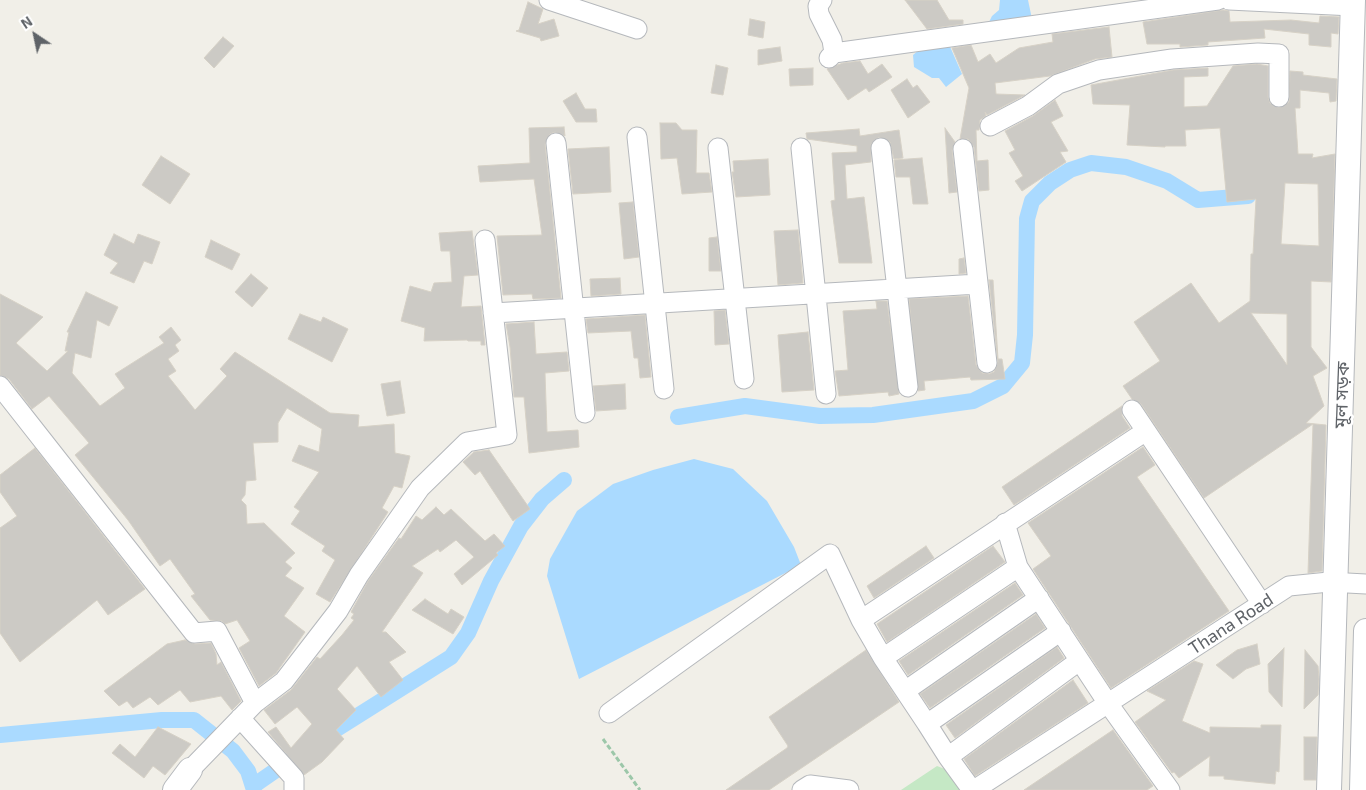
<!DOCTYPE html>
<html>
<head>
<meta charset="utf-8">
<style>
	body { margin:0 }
	#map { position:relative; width:1366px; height:790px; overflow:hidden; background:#f1efe8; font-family:"Exo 2",sans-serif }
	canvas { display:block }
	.north { position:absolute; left:10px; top:10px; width:50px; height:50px; -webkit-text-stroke:4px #fff; paint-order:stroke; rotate:326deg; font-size:14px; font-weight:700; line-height:20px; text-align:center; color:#5f6368 }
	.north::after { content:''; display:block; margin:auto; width:18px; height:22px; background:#5f6368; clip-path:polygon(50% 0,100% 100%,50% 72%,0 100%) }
</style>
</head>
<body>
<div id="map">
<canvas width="1366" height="790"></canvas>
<div class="north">N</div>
</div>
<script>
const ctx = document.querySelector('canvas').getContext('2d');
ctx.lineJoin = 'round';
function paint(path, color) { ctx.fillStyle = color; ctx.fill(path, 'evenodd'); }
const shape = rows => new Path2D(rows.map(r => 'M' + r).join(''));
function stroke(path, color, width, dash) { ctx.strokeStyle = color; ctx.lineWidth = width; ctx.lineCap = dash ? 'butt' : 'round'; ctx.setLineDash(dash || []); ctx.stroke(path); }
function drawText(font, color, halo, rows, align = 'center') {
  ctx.font = font + ' "Exo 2","Noto Sans Bengali",sans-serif'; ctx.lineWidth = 5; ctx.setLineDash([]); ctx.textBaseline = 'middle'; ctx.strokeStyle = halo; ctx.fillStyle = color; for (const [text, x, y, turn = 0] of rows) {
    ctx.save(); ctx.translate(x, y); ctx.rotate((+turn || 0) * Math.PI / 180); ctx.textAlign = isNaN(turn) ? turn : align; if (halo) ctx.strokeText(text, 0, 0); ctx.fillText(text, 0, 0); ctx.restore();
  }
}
paint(shape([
	[937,766,950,771,964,790,901,790]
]), '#c5e8c5');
paint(shape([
	[1000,0,1028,0,1032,19,989,22,992,16,999,10],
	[948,42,962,74,946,87,939,78,932,78,914,67,913,55,919,50],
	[694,459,733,469,767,501,794,547,801,565,579,679,547,576,550,559,577,511,613,484,653,470]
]), '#aadaff');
stroke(shape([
	[678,417,745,406,820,416,873,415,973,401,1003,386,1022,363,1025,335,1027,219,1032,201,1050,183,1070,170,1091,163,1126,167,1167,181,1198,200,1248,196],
	[0,735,162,720,194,720,233,751,248,771,254,790],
	[324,737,451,657,468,633,491,581,521,526,542,499,564,480],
	[253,786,292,759]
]), '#aadaff', 16);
const building = shape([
	[905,0,937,0,949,20,963,20,963,24,927,29,905,0],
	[528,2,543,9,538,24,554,19,559,36,541,41,540,38,516,31,519,30,528,2],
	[1223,10,1229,11,1230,22,1291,20,1319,23,1320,16,1339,17,1338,34,1331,33,1331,47,1309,45,1309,34,1264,29,1265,38,1208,42,1208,45,1180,47,1180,44,1147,44,1143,22,1223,10],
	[750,19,765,22,763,38,748,35,750,19],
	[1109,27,1112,57,1095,59,1050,76,995,83,996,94,1025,95,987,115,985,112,986,116,980,120,979,130,976,130,977,161,988,160,989,190,979,191,974,147,968,139,960,139,969,88,952,48,971,45,978,62,990,54,996,63,1019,48,1053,42,1052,34,1109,27],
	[223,37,234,46,214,68,204,58,223,37],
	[780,47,782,61,758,65,758,50,780,47],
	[860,61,868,74,882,64,892,77,869,92,866,88,848,100,827,69,843,63,860,61],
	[1257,64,1268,66,1268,97,1270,103,1279,108,1289,102,1290,71,1303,72,1303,75,1337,79,1336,101,1330,102,1329,93,1300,90,1300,108,1295,108,1298,154,1313,154,1312,158,1335,154,1331,282,1311,281,1311,347,1327,368,1313,376,1324,406,1306,423,1326,425,1322,571,1308,573,1313,424,1204,498,1141,404,1132,399,1123,386,1160,361,1134,322,1191,283,1219,323,1250,301,1251,254,1253,254,1256,199,1227,202,1220,128,1185,130,1186,146,1165,146,1165,147,1127,145,1130,105,1093,104,1091,85,1173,70,1208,68,1208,76,1184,77,1184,107,1207,106,1233,66,1257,64],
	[1285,183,1318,184,1319,246,1281,244,1285,183],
	[1251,313,1287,314,1287,365,1251,313],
	[716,65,728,68,723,95,711,93,716,65],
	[813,68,813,85,790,86,789,69,813,68],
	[907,79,913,88,917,85,930,102,908,118,891,90,907,79],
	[576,93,585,109,596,109,597,122,576,122,563,101,576,93],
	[1055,100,1063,116,1051,122,1068,151,1060,152,1066,162,1022,191,1015,181,1023,176,1009,153,1015,150,1005,131,1033,116,1055,100],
	[660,123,676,123,682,130,697,130,696,173,709,173,712,192,682,194,677,158,661,159,660,123],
	[564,127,565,136,555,132,550,134,545,144,561,298,533,299,532,294,503,295,497,236,542,235,534,179,480,182,478,166,530,163,529,128,564,127],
	[945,128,955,142,952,150,957,192,949,193,945,128],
	[859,129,860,136,899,130,903,158,894,159,890,142,879,137,871,144,871,162,845,165,847,199,864,197,872,263,839,263,831,201,835,200,832,153,857,152,857,146,807,139,806,133,859,129],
	[609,147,611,192,573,194,568,149,609,147],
	[161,156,190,174,170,204,142,185,161,156],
	[922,158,928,204,913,204,910,177,896,177,894,160,922,158],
	[768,159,770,195,736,197,732,172,734,172,733,161,768,159],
	[633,202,639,257,624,259,619,203,633,202],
	[798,230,803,283,778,285,774,231,798,230],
	[472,231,478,275,464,276,461,307,481,306,485,345,481,345,481,341,468,341,467,340,424,341,425,328,401,321,410,286,431,292,434,283,452,282,450,251,441,251,439,233,472,231],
	[114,234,134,244,138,234,160,242,152,264,144,261,134,283,110,273,118,263,104,255,114,234],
	[717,237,721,271,709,271,709,238,717,237],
	[211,240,240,254,232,270,205,257,211,240],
	[964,258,966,273,959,274,959,259,964,258],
	[251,274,268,288,252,307,235,292,251,274],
	[620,278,621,294,591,296,590,279,620,278],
	[989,280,993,280,998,359,1002,359,1005,379,971,380,970,377,924,381,925,390,918,391,909,299,968,296,976,365,982,373,989,374,994,372,998,362,989,280],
	[86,292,118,307,109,326,97,320,91,358,75,353,72,373,100,406,125,388,115,374,164,343,159,337,171,327,181,340,175,345,179,351,168,359,176,371,168,376,195,410,227,376,220,369,235,352,330,413,359,415,358,427,394,424,395,453,410,456,402,488,394,486,382,508,388,512,330,602,316,594,335,560,322,551,325,546,291,524,300,511,294,507,319,472,292,461,299,445,319,452,322,429,287,408,278,423,278,442,253,443,256,480,246,481,245,495,241,500,246,505,247,524,264,523,295,553,285,562,292,568,285,576,304,588,284,616,305,632,276,673,259,686,239,648,250,641,237,620,225,624,222,621,210,620,191,596,195,594,170,559,160,566,128,520,75,455,89,443,49,396,32,409,9,379,0,375,0,294,43,317,16,343,47,371,68,351,65,351,69,332,67,332,86,292],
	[876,301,887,301,899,394,889,396,888,392,839,396,835,371,848,370,843,311,877,309,876,301],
	[725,310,729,344,715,345,714,311,725,310],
	[300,314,321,322,323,317,348,329,332,362,288,339,300,314],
	[645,315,651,377,640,378,638,358,634,358,631,331,588,333,586,319,645,315],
	[534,322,536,354,567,352,569,371,545,373,547,432,578,430,579,447,529,453,524,397,514,397,510,347,506,324,534,322],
	[808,332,814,390,782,392,778,335,808,332],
	[400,381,405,413,387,416,381,384,400,381],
	[625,384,626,409,596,411,593,386,625,384],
	[1122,406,1122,416,1130,428,1014,505,1002,487,1122,406],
	[1143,447,1155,465,1137,477,1229,611,1111,688,1033,569,1051,556,1028,523,1143,447],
	[35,448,145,589,108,615,97,600,20,662,0,633,0,528,17,516,0,492,0,475,35,448],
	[489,450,530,509,513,521,480,471,475,475,463,462,474,452,489,450],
	[436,507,444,515,451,509,485,541,494,534,505,546,496,553,498,555,462,585,454,574,474,557,456,540,440,552,438,549,412,566,423,573,382,632,386,632,406,652,389,662,403,680,381,697,357,666,337,689,356,710,336,730,344,739,322,762,304,775,268,732,276,727,291,748,312,724,297,707,275,724,264,710,291,690,317,657,320,659,342,635,354,620,351,618,354,614,351,612,368,581,399,538,401,539,416,516,422,520,436,507],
	[926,546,934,558,874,598,867,586,926,546],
	[993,546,1005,562,887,642,877,624,993,546],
	[1015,583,1023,595,908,675,899,661,1015,583],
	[425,599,448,614,451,609,464,617,453,634,412,610,425,599],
	[1036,614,1045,628,930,708,920,694,1036,614],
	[185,640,195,644,211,643,216,654,217,665,221,662,241,701,232,710,221,696,190,702,180,690,158,705,150,697,133,708,127,701,119,706,104,691,167,644,185,640],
	[1257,644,1260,664,1246,669,1233,679,1216,665,1237,650,1257,644],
	[1057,647,1064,658,955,738,946,725,1057,647],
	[1284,648,1282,707,1269,692,1268,664,1284,648],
	[866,650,899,702,769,790,726,790,787,748,788,746,769,717,866,650],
	[1305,650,1318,666,1319,679,1318,695,1304,709,1305,650],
	[1194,661,1203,664,1182,721,1210,733,1210,727,1261,728,1261,725,1281,725,1279,772,1276,771,1275,784,1224,779,1224,776,1209,776,1210,756,1179,778,1174,772,1172,773,1135,722,1166,700,1147,691,1194,661],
	[1073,680,1088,703,975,776,964,759,1073,680],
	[158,727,191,744,165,775,153,766,144,778,112,753,120,744,135,757,158,727],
	[1113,730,1153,786,1147,790,1024,790,1113,730],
	[1304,737,1317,737,1316,780,1304,780,1304,737]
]);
paint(building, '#cccac5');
stroke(building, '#d6d1c6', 1);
const minor = shape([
	[549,0,637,29],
	[822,0,818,6,819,14,832,40,834,53],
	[1229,0,1353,6],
	[829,58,834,53,1218,0],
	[990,126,1028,106,1058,84,1099,70,1172,59,1258,53,1279,54,1279,97],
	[637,137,664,389],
	[556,143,585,413],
	[718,148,744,379],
	[801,148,826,394],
	[881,148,908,387],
	[963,149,987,363],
	[493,313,978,284],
	[0,386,194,633,217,631,255,703],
	[1132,410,1262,604],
	[1005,523,1018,567,1107,702,1170,790],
	[861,620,883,658,1018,567],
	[883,658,905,691,1039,598],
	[905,691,927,724,1061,631],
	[609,713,830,554,861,620,1146,431],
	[240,718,294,778,294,790],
	[927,724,948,757,1079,661],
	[948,757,972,790],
	[190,770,255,703,284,681,338,611,359,575,420,488,467,442,507,435,485,240],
	[802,790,810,785,849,790],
	[974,790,1289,586,1329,582,1366,584]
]);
const tertiary = shape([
	[175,790,190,770],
	[1329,790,1353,0],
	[1362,790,1366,631]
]);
stroke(minor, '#b5b8bc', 21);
stroke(tertiary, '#b5b8bc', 26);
stroke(shape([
	[603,739,640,790]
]), '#9cc7a9', 3, [5, 2.5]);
stroke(minor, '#fff', 19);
stroke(tertiary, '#fff', 24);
drawText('18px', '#5f6368', '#fff', [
	["মূল সড়ক",1342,395,-88],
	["Thana Road",1231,624,-33]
]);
</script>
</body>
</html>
